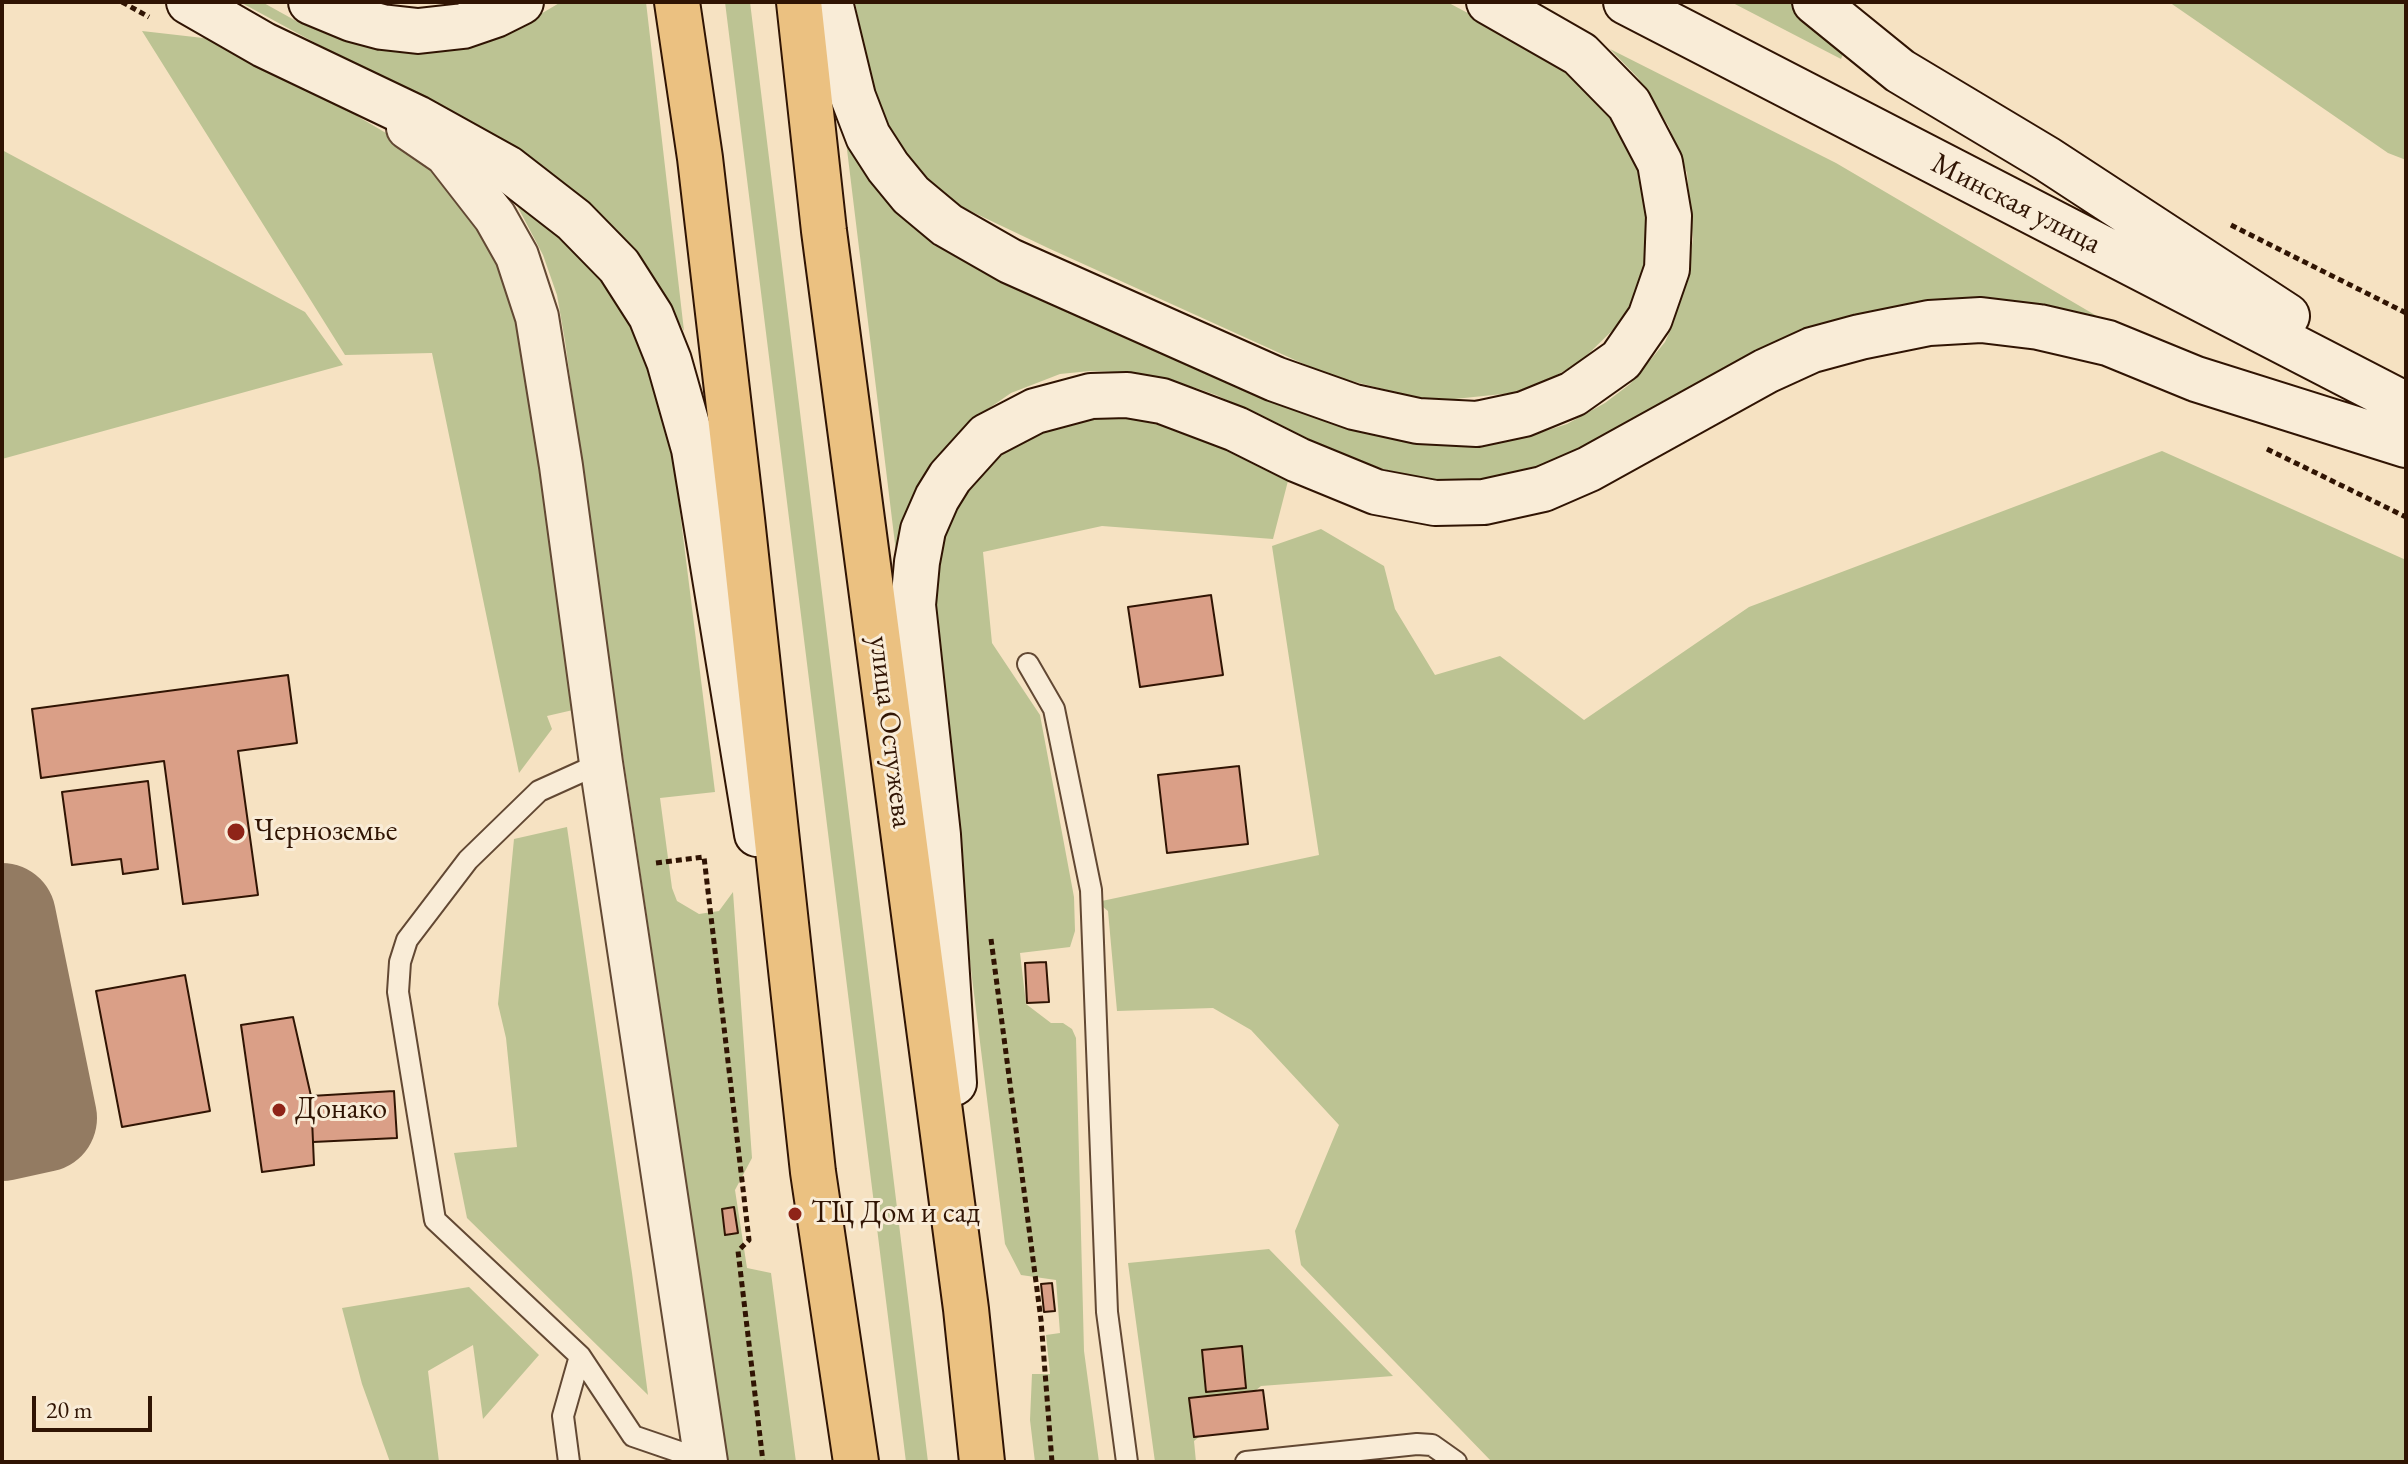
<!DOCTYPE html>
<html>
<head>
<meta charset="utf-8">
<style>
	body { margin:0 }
	#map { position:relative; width:2408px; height:1464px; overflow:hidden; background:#f6e2c2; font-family:"EB Garamond",serif }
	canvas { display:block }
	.frame { position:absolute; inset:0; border:4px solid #301403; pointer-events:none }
	.scale { position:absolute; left:32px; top:1396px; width:120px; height:36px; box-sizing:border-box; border:4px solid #301403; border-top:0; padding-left:10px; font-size:24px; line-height:28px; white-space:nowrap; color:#301403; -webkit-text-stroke:6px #f9ecd7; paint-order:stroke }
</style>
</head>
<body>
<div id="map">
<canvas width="2408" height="1464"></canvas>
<div class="frame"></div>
<div class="scale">20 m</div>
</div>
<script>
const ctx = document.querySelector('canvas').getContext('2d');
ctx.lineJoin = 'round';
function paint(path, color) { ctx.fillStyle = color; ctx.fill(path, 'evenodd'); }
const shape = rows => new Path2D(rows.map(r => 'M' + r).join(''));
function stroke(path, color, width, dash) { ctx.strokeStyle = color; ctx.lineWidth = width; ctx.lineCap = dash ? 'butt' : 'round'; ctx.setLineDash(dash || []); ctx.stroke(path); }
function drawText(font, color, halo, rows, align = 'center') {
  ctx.font = font + ' "EB Garamond",serif'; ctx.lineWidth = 6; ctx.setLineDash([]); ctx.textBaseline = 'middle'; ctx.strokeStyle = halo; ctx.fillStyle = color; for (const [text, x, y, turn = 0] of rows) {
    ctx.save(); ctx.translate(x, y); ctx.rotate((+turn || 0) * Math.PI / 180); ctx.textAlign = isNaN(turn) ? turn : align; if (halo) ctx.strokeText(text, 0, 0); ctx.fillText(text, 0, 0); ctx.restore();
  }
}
paint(shape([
	[240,2,262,2,298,22,327,34,356,42,517,28,561,2,646,2,684,331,653,279,617,230,575,192,525,157],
	[725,2,750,2,928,1462,906,1462],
	[855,2,1447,2,1547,55,1591,93,1607,112,1635,158,1644,181,1651,243,1638,294,1620,323,1580,362,1548,380,1512,393,1445,400,1418,398,1328,375,1048,248,964,208,944,194,907,160,876,107],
	[1731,2,1790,2,1845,50,1841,59],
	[2169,2,2406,2,2406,160,2388,153],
	[142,31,212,39,313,90,391,136,454,185,508,280,534,404,573,710,547,716,552,729,519,773,432,353,345,355],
	[1610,49,1836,163,2107,322,2040,304,1998,300,1949,299,1870,312,1825,326,1554,463,1497,480,1440,481,1387,470,1351,459,1216,395,1196,388,1116,372,1090,371,1060,374,1011,393,975,418,953,440,932,467,905,525,896,552,845,133,865,174,891,206,907,218,1225,380,1279,405,1367,432,1422,443,1479,444,1539,433,1567,424,1605,403,1630,384,1643,369,1665,342,1674,322,1689,265,1693,239,1687,173,1669,127,1655,104,1638,78],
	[2,150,305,312,343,365,2,459],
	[512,196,548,221,621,301,654,371,673,456,715,792,660,798,672,888,677,901,699,914,719,911,733,892,752,1158,735,1190,747,1268,771,1273,796,1462,728,1462,609,661,565,341,557,295,543,255],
	[1137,416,1192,432,1289,477,1273,539,1102,526,983,552,992,643,1040,715,1074,897,1075,931,1070,947,1020,953,1026,1004,1051,1023,1063,1023,1072,1029,1076,1038,1084,1351,1099,1462,1035,1462,1030,1420,1032,1374,1050,1374,1046,1335,1060,1333,1056,1280,1021,1275,1005,1244,963,905,934,633,934,583,940,547,956,508,982,469,1035,432,1074,417],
	[2162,451,2406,560,2406,1462,1492,1462,1301,1265,1295,1231,1339,1125,1251,1030,1213,1008,1117,1011,1108,911,1097,902,1319,855,1272,546,1321,529,1384,566,1395,609,1435,675,1500,656,1584,720,1749,607],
	[567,827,632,1273,648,1395,467,1218,454,1153,517,1147,506,1038,498,1004,514,839],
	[1269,1249,1393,1376,1261,1386,1194,1441,1196,1462,1155,1462,1128,1263],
	[469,1287,539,1355,483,1419,473,1345,428,1371,439,1462,390,1462,362,1384,342,1308]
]), '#bcc393');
stroke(shape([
	[2,917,43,1118,2,1127]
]), '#937b62', 108);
const building = shape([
	[1211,595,1223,675,1140,687,1128,607,1211,595],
	[288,675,297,743,238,751,258,895,183,904,164,761,41,778,32,709,288,675],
	[1239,766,1248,844,1167,853,1158,775,1239,766],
	[148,781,158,869,123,874,121,859,72,865,62,792,148,781],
	[1046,962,1049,1002,1027,1003,1025,963,1046,962],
	[185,975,210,1111,122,1127,96,991,185,975],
	[293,1017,311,1096,314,1165,262,1172,241,1025,293,1017],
	[394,1091,397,1138,313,1142,311,1096,394,1091],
	[734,1207,738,1233,725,1235,722,1209,734,1207],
	[1052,1283,1055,1311,1044,1312,1041,1284,1052,1283],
	[1242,1346,1246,1388,1206,1392,1202,1350,1242,1346],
	[1263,1390,1268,1429,1194,1437,1189,1398,1263,1390]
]);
paint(building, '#da9f87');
stroke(building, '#301403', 2);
const lane = shape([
	[1028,664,1054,709,1091,890,1107,1312,1127,1462],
	[601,763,539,791,468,860,407,940,400,962,398,992,435,1220,580,1356,633,1436,706,1461],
	[569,1462,563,1416,580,1356],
	[1246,1462,1417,1444,1432,1445,1456,1462]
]);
const street = shape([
	[408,128,446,154,495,217,517,256,537,317,561,466,601,763,706,1462]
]);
const secondary = shape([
	[189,2,264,45,417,118,507,168,574,220,619,266,651,316,669,361,694,449,757,834],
	[311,2,352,19,382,27,418,31,463,26,495,15,521,2],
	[830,2,853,97,868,136,888,167,911,195,947,225,1010,261,1275,379,1354,407,1418,421,1477,424,1524,414,1573,394,1621,360,1650,318,1667,269,1669,216,1660,163,1629,104,1580,54,1489,2],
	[1626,2,2406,405],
	[1815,2,1900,71,2047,159,2287,316],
	[954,1083,938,835,913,605,917,562,923,530,937,498,950,477,987,436,1035,411,1091,396,1127,395,1162,401,1236,429,1298,460,1376,492,1435,503,1484,502,1543,489,1589,469,1766,371,1812,350,1860,337,1929,323,1981,320,2039,327,2108,343,2196,379,2406,445]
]);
const primary = shape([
	[677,2,700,158,742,519,813,1172,856,1462],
	[799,2,824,231,966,1309,982,1462]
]);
stroke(lane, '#624833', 24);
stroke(street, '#624833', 46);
stroke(secondary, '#301403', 48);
stroke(primary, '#301403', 48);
stroke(shape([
	[122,2,149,17],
	[2231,225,2406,313],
	[2267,449,2406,517],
	[656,863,704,857,749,1240,738,1251,763,1462],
	[991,939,1041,1320,1052,1462]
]), '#301403', 5, [6, 4]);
stroke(lane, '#f9ecd7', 20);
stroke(street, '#f9ecd7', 42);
stroke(secondary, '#f9ecd7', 44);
stroke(primary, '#ebc181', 44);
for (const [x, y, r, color] of [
	[236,832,10,"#8f2418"],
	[279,1110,8,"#8f2418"],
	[795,1214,8,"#8f2418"]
]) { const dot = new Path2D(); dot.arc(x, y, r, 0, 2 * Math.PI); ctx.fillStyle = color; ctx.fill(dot); stroke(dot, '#f9ecd7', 3); }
drawText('30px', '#301403', '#f9ecd7', [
	["Минская улица",2016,204,27],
	["улица Остужева",890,732,83]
]);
drawText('30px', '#301403', '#f9ecd7', [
	["Черноземье",254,832],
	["Донако",295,1110],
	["ТЦ Дом и сад",811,1214]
], 'left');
</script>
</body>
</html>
